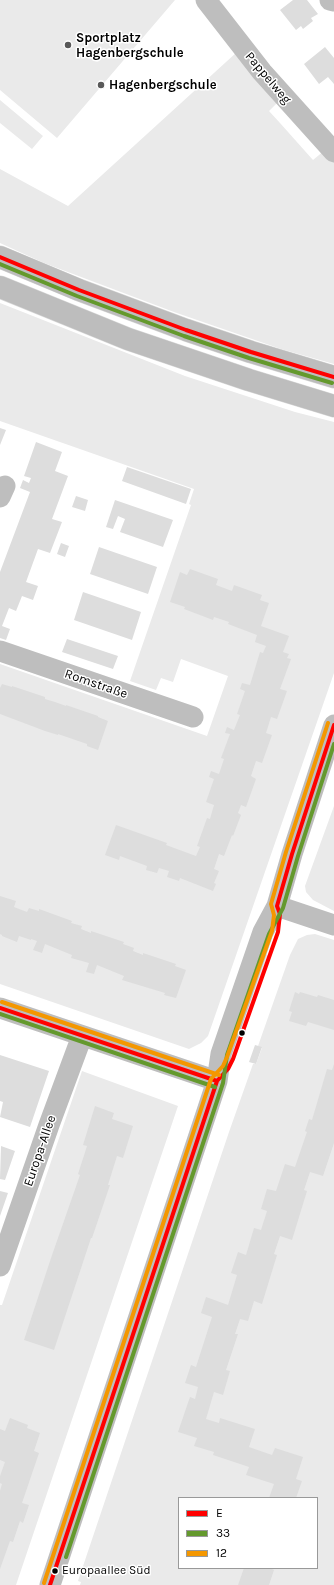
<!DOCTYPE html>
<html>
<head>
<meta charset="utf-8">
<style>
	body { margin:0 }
	#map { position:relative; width:334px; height:1585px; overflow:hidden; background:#fff; font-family:Karla,sans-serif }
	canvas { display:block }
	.legend { position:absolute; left:178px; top:1497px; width:140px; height:72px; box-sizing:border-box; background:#fff; border:1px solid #999; margin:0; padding:5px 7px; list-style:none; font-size:12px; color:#000 }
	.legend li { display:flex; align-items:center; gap:8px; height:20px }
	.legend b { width:20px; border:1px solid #999 }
</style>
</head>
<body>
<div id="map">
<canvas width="334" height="1585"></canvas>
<ul class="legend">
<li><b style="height:5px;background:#f00"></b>E</li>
<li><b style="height:5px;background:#64992d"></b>33</li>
<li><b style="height:5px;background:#f49700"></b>12</li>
</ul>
</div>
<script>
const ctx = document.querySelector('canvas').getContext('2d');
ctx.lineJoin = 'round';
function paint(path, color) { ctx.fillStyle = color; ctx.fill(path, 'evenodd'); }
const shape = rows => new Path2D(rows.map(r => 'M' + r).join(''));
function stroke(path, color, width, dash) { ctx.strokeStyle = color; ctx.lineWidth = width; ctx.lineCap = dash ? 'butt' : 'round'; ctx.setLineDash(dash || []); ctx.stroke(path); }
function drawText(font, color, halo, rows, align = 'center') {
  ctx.font = font + ' Karla,sans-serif'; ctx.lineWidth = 3; ctx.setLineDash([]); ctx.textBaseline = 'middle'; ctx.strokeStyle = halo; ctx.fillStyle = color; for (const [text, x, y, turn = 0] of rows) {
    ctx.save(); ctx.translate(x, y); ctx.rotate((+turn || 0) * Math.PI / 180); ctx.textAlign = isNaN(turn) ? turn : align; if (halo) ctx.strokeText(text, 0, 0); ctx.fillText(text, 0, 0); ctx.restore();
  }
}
paint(shape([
	[0,0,175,0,57,138,0,90],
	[237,52,280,100,269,111,280,123,313,160,325,150,334,159,334,364,281,349,174,312,44,263,0,243,0,169,68,206],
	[0,100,43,136,32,149,0,123],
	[0,303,185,376,295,412,334,422,334,673,208,1036,201,1043,189,1049,0,984,0,664,207,736,228,676,181,659,173,682,161,678,156,690,130,681,191,505,189,504,194,489,0,421],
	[334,806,334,911,313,900,306,892,305,886],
	[315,934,334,940,334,1585,80,1585,81,1582,78,1581,229,1132,253,1064,256,1064,262,1048,258,1046,290,955,298,939,307,935],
	[179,1498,317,1498,317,1568,179,1568],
	[257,952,268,955,235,1053,231,1058],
	[82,1071,178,1106,16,1585,0,1585,0,1305,2,1305]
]), '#eaeaea');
paint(shape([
	[293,0,307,0,318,14,311,18,313,21,303,29,301,26,296,30,280,10],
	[325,47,334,58,334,84,328,77,319,84,304,64],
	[0,428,6,430,0,445],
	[36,442,62,452,55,471,68,476,52,519,62,522,50,553,38,549,26,582,38,586,33,600,22,596,16,611,9,608,2,626,10,629,6,640,0,638,0,572,30,492,20,488,23,480,29,483,31,478,24,476],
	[127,467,191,489,186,504,122,481],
	[76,496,88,500,85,511,72,507],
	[115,500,173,520,163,547,120,532,125,519,118,516,113,529,106,527],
	[61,543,69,546,65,557,57,554],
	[99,547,157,567,148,594,90,574],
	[190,569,218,579,216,585,232,591,234,585,262,595,260,600,269,603,261,626,289,636,283,652,289,654,287,658,291,659,280,689,287,691,277,719,271,717,266,733,272,735,262,763,256,761,251,776,256,779,246,807,241,805,238,813,241,815,233,836,232,835,224,856,219,854,214,869,219,871,214,883,216,884,213,891,180,878,179,881,167,877,169,871,159,868,157,873,146,870,147,866,120,856,119,860,105,855,116,825,167,843,166,845,196,856,200,847,197,846,206,821,207,818,210,819,214,805,206,802,214,779,209,777,211,771,219,774,224,759,221,758,230,734,225,733,227,727,234,730,240,715,237,714,245,691,240,689,242,683,250,685,260,652,263,653,266,646,255,642,257,635,228,624,229,622,214,617,213,620,184,609,185,607,170,602,180,572,187,575],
	[83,592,141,612,132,640,74,620],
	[67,639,118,656,113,669,62,652],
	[2,684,12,687,12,686,45,697,45,699,55,702,66,706,66,705,98,716,98,717,108,721,98,750,87,746,87,744,58,734,58,735,45,731,0,714,0,688],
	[0,896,16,901,14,907,27,912,29,908,39,911,39,909,72,921,71,923,82,926,81,929,91,933,91,931,124,942,123,944,134,948,133,951,143,955,143,953,176,964,175,966,186,970,176,998,164,995,165,993,122,980,124,976,97,965,94,974,86,972,89,963,71,958,72,955,45,944,42,953,33,950,37,941,31,939,31,940,19,936,17,942,2,936,2,935,0,934],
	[295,992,299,994,300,992,317,997,318,995,334,1000,334,1030,308,1022,306,1026,289,1021,292,1012,289,1011],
	[255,1045,262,1047,256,1064,249,1062],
	[0,1055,49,1071,30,1127,0,1117,3,1102,0,1101],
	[334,1064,334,1143,323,1176,310,1172,304,1190,307,1191,292,1240,280,1236,274,1254,277,1255,262,1304,254,1301,248,1321,240,1319,235,1334,238,1334,226,1370,230,1371,223,1395,214,1392,206,1419,219,1423,220,1418,255,1429,249,1447,272,1455,275,1448,303,1457,296,1479,302,1481,296,1498,269,1498,274,1484,246,1475,249,1467,213,1455,214,1452,194,1446,197,1438,178,1432,190,1397,195,1399,198,1387,185,1383,191,1365,196,1367,212,1317,201,1313,206,1297,228,1305,237,1275,231,1273,238,1252,246,1255,254,1228,261,1230,267,1211,261,1209,267,1189,276,1191,285,1164,295,1167,307,1132,305,1131,309,1119,312,1120,327,1069,332,1070],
	[95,1106,114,1113,112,1119,133,1126,123,1158,117,1156,108,1185,110,1185,92,1238,91,1238,54,1350,24,1340,51,1258,80,1175,78,1174,87,1146,83,1145],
	[1,1146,15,1151,5,1180,0,1179],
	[0,1191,8,1193,0,1216],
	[10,1418,28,1425,27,1428,40,1433,34,1451,39,1453,22,1503,29,1505,23,1523,20,1521,13,1542,10,1541,0,1569,0,1491,2,1484,0,1483,0,1476,5,1462,0,1460,0,1429,5,1431],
	[244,1568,270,1568,274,1570,269,1585,238,1585]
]), '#ddd');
const highway = shape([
	[0,257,79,290,186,330,251,352,334,377],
	[0,287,128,339,249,380,334,406]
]);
stroke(highway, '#dbdbdb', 23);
stroke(shape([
	[206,0,262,72,334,152],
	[330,0,334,1],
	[0,497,5,486],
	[0,651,193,717],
	[277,906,334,925],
	[0,1008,217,1081],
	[0,1266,49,1125,82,1036],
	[50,1585,217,1081,221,1054,263,932,277,906,292,854,334,725]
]), '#bebebe', 21);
stroke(highway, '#bdbdbd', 22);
stroke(shape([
	[0,257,79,290,186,330,251,352,334,377],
	[0,1008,217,1081],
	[50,1585,217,1081,228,1069,233,1059,278,932,280,914,277,906,292,854,334,725]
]), '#f00', 4);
stroke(shape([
	[0,264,77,296,184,336,249,358,332,383],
	[0,1014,215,1087],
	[66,1557,223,1083,227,1055,269,934,283,908,298,856,334,744]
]), '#64992d', 4);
stroke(shape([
	[2,1002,219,1075],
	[44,1583,211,1079,223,1066,227,1057,272,931,274,915,271,904,286,852,328,723]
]), '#f49700', 4);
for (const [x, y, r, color] of [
	[68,45,4,"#595959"],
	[101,85,4,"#595959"],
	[242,1033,3.5,"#000"],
	[55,1571,3.5,"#000"]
]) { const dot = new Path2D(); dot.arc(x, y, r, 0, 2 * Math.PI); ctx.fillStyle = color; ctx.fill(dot); stroke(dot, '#fff', 1.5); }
drawText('12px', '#000', '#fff', [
	["Europaallee Süd",62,1571]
], 'left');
drawText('bold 13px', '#000', '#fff', [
	["Sportplatz",76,38],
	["Hagenbergschule",76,53],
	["Hagenbergschule",109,85]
], 'left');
drawText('13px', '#000', '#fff', [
	["Pappelweg",268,78,50],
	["Romstraße",96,684,19],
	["Europa-Allee",40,1151,-71]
]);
</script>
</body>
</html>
